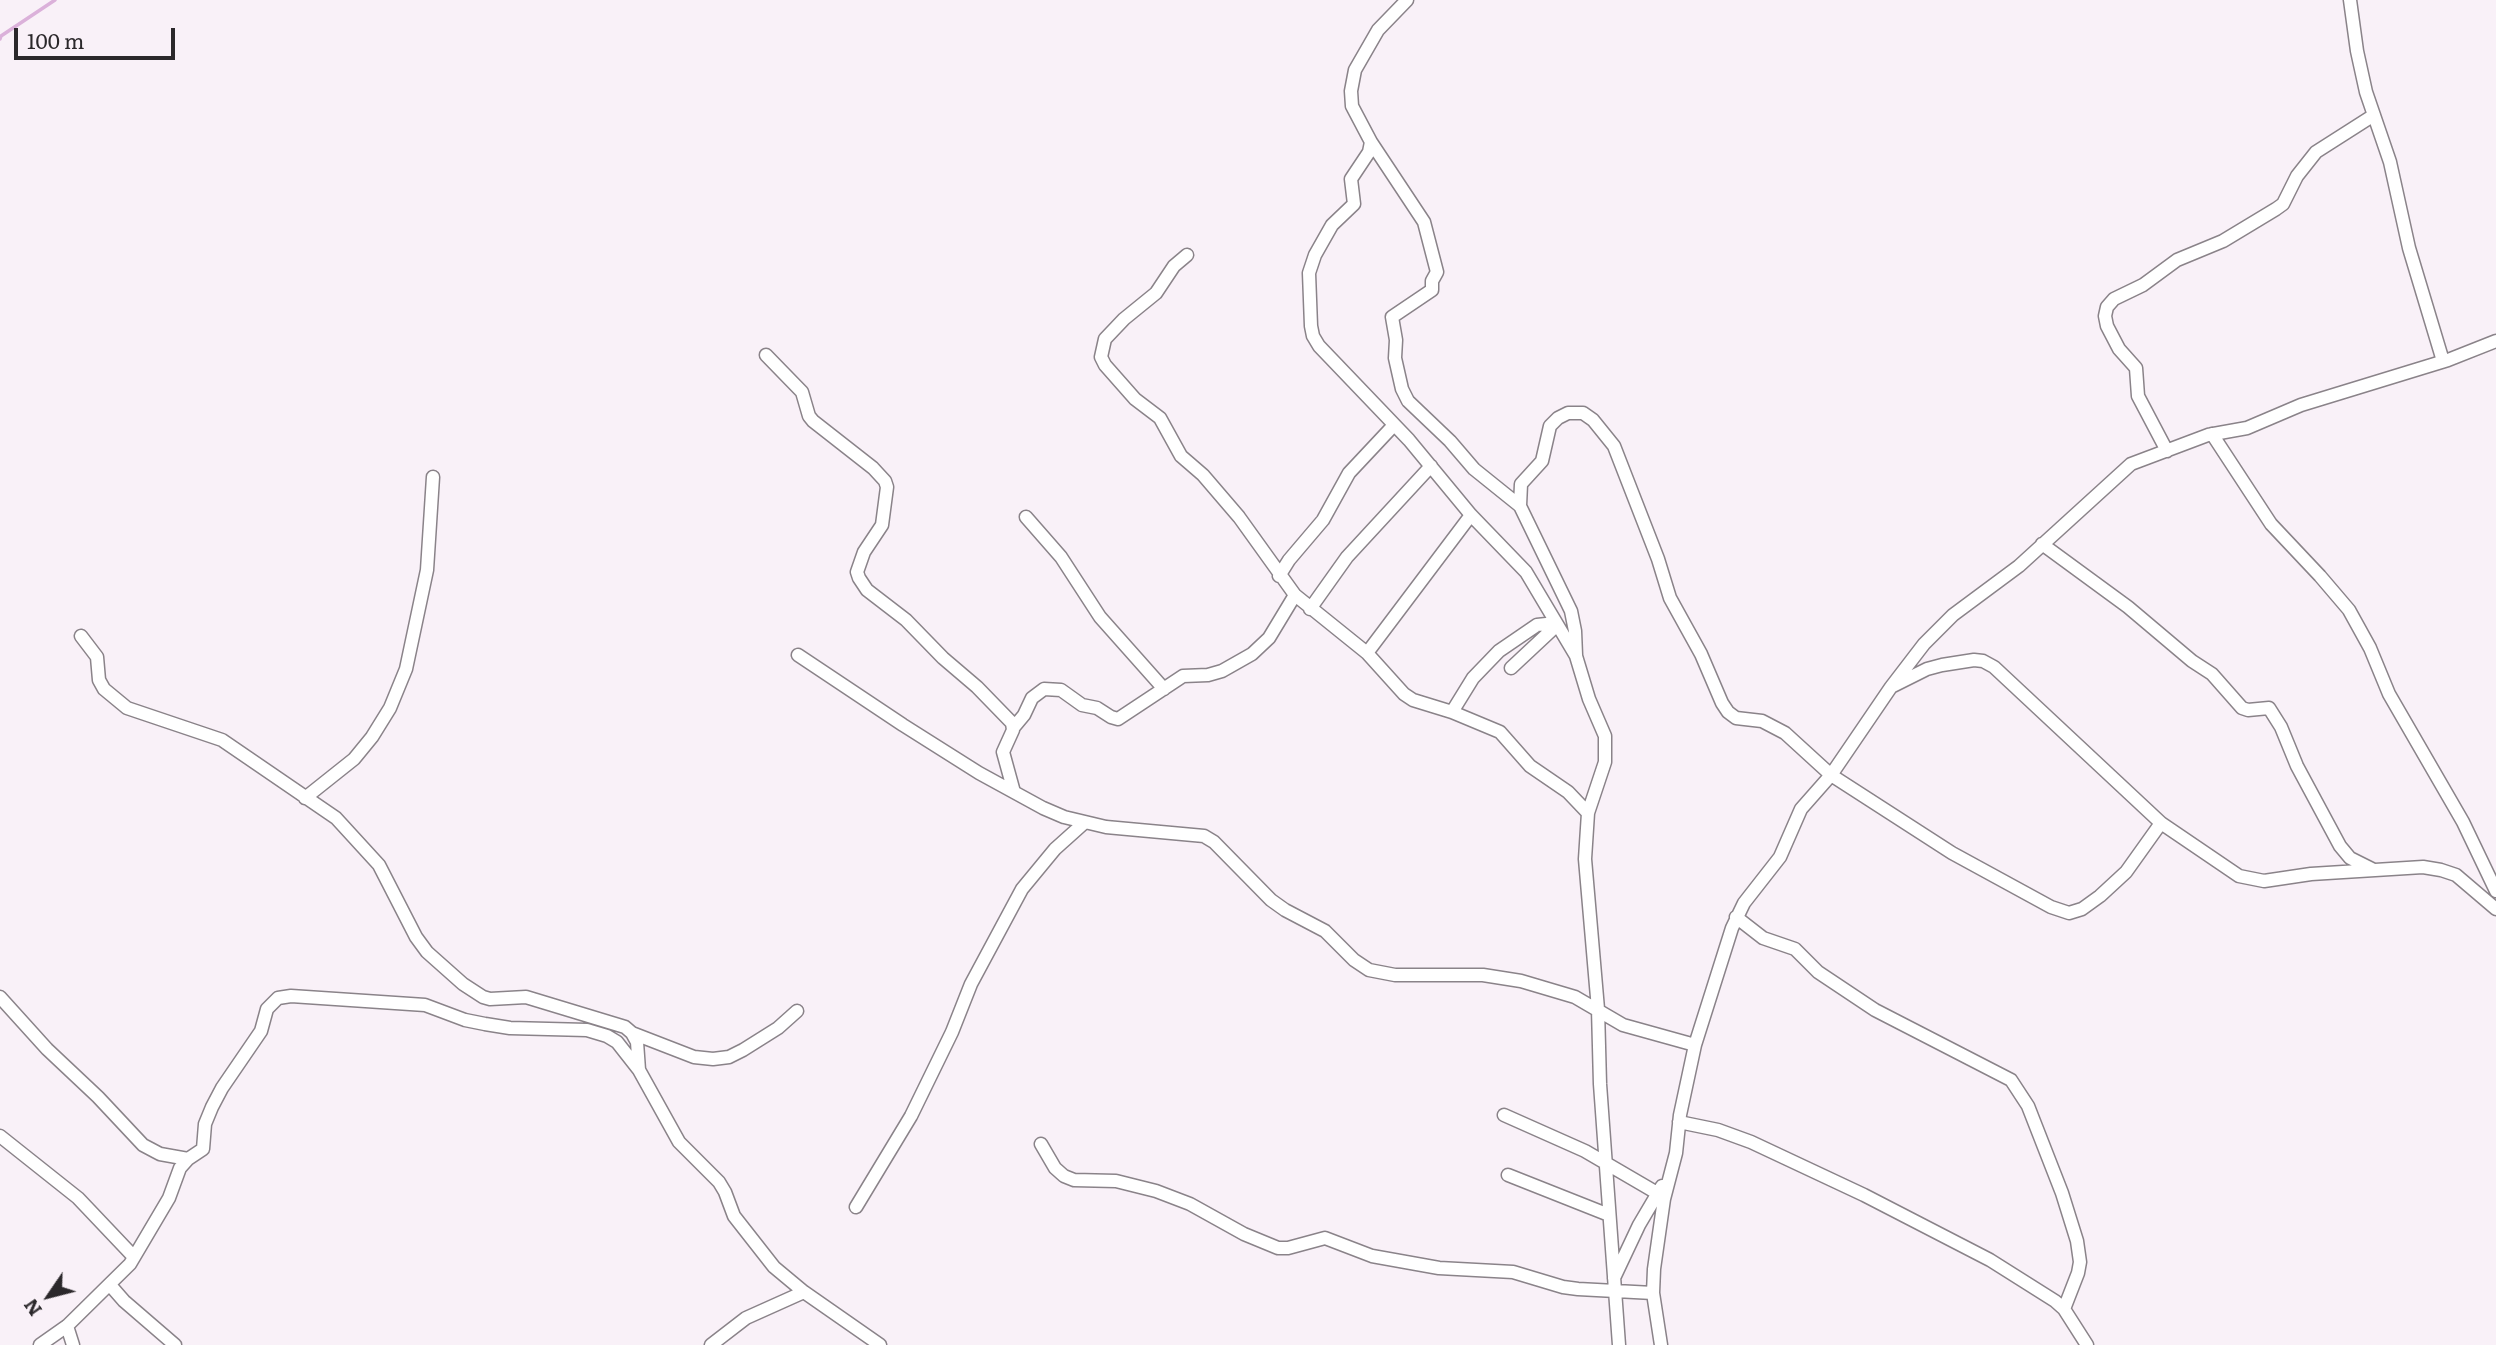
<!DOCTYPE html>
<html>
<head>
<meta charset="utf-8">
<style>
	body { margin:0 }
	#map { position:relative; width:2496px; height:1345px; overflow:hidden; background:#f9f1f8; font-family:Literata,serif }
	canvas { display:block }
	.north { position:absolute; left:14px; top:1261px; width:70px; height:70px; -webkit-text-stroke:5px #f9f1f8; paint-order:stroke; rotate:235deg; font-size:19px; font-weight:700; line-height:28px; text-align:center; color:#2b282b }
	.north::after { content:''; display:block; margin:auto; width:24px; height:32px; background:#2b282b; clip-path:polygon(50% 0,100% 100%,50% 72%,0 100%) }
	.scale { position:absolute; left:14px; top:28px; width:161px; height:32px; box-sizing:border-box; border:4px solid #2b282b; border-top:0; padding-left:9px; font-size:21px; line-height:24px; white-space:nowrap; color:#2b282b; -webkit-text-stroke:5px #f9f1f8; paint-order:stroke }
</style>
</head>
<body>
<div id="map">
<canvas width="2496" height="1345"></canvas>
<div class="north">N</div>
<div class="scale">100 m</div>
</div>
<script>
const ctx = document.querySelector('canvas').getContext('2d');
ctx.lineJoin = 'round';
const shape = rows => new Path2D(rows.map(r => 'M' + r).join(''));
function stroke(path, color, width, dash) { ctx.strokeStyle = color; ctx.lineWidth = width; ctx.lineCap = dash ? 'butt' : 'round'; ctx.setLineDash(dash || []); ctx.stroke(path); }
stroke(shape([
	[0,39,1,36,55,0]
]), '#dbb1da', 3.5);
const street = shape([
	[1407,0,1378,30,1355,70,1351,91,1352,106,1371,142,1369,152,1351,179,1354,204,1332,225,1315,255,1309,273,1311,326,1313,336,1319,346,1409,440,1471,515,1526,572,1576,656,1589,699,1605,736,1605,762,1588,813,1585,859,1598,1009,1600,1084,1619,1345],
	[2350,0,2357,51,2366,92,2390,162,2409,248,2443,361],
	[1371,142,1424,222,1437,272,1432,281,1432,290,1392,317,1396,340,1395,358,1402,389,1408,401,1450,441,1474,469,1520,506,1571,611,1575,631,1576,655],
	[1187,255,1174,266,1156,293,1124,319,1105,339,1101,357,1105,365,1135,399,1160,418,1181,456,1203,475,1239,517,1295,595,1367,653,1404,694,1413,700,1452,712,1500,732,1530,766,1568,792,1588,813],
	[766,355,802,392,809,416,813,421,873,468,885,481,887,487,882,525,864,552,857,572,859,578,867,590,906,620,943,658,977,687,1012,723,1013,730,1003,752,1014,792],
	[2212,434,2271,524,2320,576,2349,610,2370,648,2389,694,2463,822,2496,891],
	[2167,451,2138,396,2136,368,2119,349,2107,326,2105,316,2107,307,2114,299,2143,285,2177,260,2223,241,2276,209,2283,204,2297,176,2316,152,2374,115],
	[1520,506,1521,484,1542,461,1550,426,1558,418,1568,413,1583,413,1593,420,1614,446,1658,559,1670,598,1701,654,1722,703,1728,712,1736,718,1762,721,1785,733,1831,775,1952,853,2051,907,2069,913,2082,909,2100,896,2126,872,2161,823],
	[1026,517,1061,557,1100,617,1164,689],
	[2042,544,2128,607,2192,661,2212,674,2242,708,2248,710,2269,708,2281,727,2297,766,2340,846,2350,858,2372,869],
	[1279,576,1289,560,1323,520,1349,473,1394,425],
	[1310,609,1347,557,1431,466],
	[81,636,97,657,99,680,104,689,127,708,222,740,336,818,379,865,416,937,427,952,463,984,483,997,490,999,526,997,625,1027,632,1033,637,1042,639,1070],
	[1367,653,1471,515],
	[798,655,903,725,979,773,1043,808,1064,817,1106,827,1204,836,1214,842,1271,900,1285,910,1325,931,1354,960,1369,970,1395,975,1483,975,1521,981,1575,997,1623,1025,1695,1045],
	[1511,668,1557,625],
	[1893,686,1927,669,1942,665,1974,660,1983,661,1994,667,2161,823,2239,876,2264,881,2311,874,2423,867,2441,870,2456,875,2496,909],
	[1452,712,1473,678,1499,651,1537,625,1556,623],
	[1014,727,1024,715,1032,698,1044,689,1061,690,1082,705,1097,708,1111,717,1118,719,1183,676,1208,675,1222,671,1252,654,1269,638,1295,595],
	[305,798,354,759,372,737,390,708,406,669,427,570,433,477],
	[1736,917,1763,938,1795,949,1818,972,1875,1010,2011,1080,2028,1106,2062,1193,2077,1241,2080,1262,2078,1273,2064,1309],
	[0,997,47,1049,98,1097,143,1145,160,1154,188,1159],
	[632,1033,694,1057,713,1059,729,1057,743,1050,778,1028,797,1011],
	[1504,1115,1585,1151,1657,1193],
	[1679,1122,1718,1130,1751,1142,1864,1195,1990,1260,2055,1301,2064,1309,2087,1345],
	[0,1136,78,1198,134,1257],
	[1041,1144,1055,1168,1064,1176,1074,1180,1116,1181,1156,1191,1190,1204,1244,1234,1278,1248,1288,1248,1325,1238,1372,1256,1439,1268,1513,1272,1563,1287,1578,1289,1653,1293],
	[1508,1175,1609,1215],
	[856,1207,911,1116,952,1032,971,984,1022,889,1055,849,1084,823],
	[1614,1278,1639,1225,1662,1186],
	[110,1285,124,1301,175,1345],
	[67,1326,73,1345],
	[40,1345,67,1326,130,1264,169,1198,180,1168,188,1159,203,1149,205,1124,212,1107,222,1088,261,1031,267,1009,278,998,291,996,425,1005,465,1020,485,1024,510,1028,587,1030,607,1036,617,1042,639,1070,679,1142,719,1182,725,1192,734,1216,774,1267,804,1292,880,1345],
	[711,1345,746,1318,804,1292],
	[1661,1345,1653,1293,1654,1269,1664,1199,1676,1153,1680,1115,1695,1045,1732,928,1744,903,1780,857,1801,809,1831,775,1891,687,1924,644,1953,615,2019,566,2131,464,2208,435,2247,428,2301,405,2448,360,2496,341]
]);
stroke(street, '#8a8389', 15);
stroke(street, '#fff', 12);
</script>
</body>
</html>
